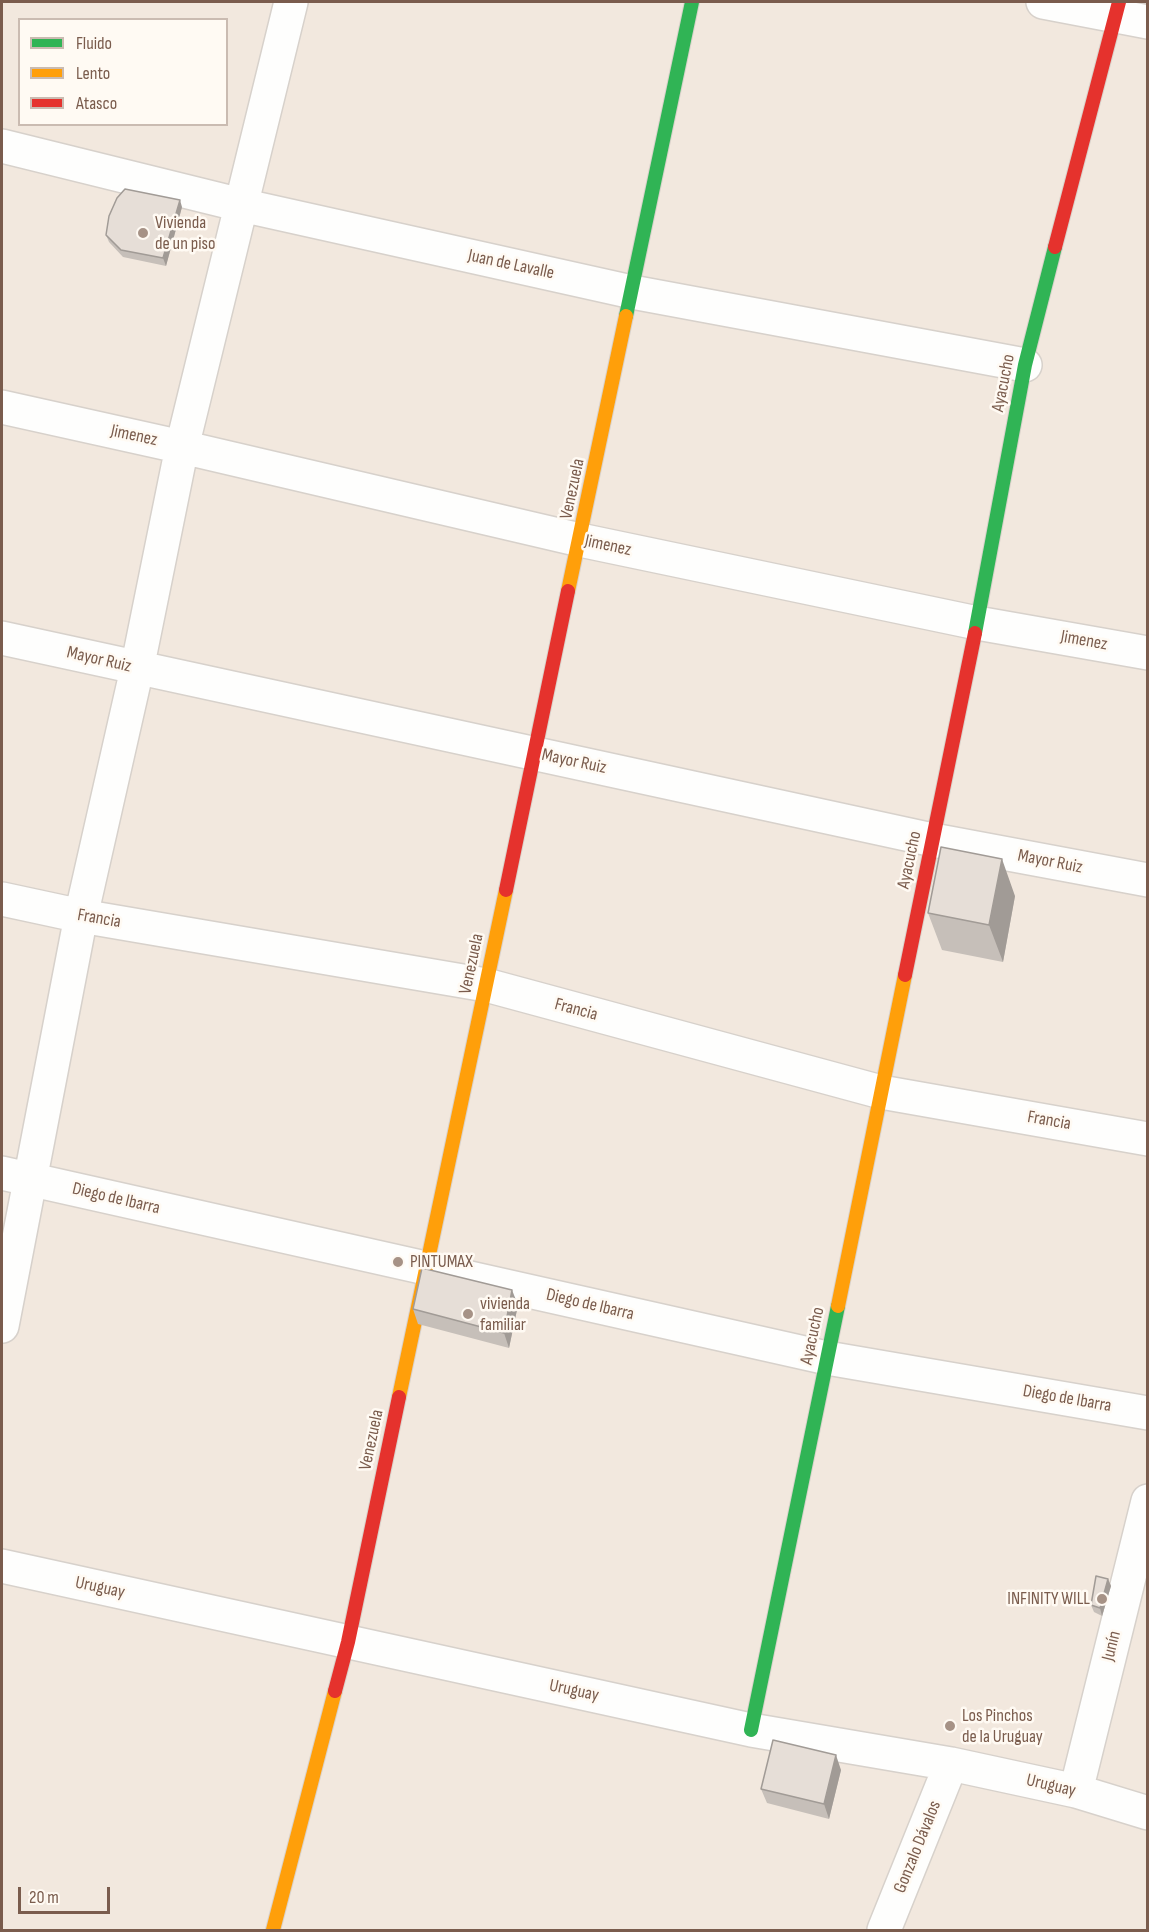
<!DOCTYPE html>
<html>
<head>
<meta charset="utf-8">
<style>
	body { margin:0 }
	#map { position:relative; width:1149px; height:1932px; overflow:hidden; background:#f9f5f0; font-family:"Sofia Sans Condensed",sans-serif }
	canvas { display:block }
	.frame { position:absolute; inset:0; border:3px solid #7a5c4d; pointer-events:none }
	.legend { position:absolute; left:18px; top:18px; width:210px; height:108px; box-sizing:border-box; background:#fffaf3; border:2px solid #cabbb1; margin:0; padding:8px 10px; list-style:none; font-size:18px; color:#7a5c4d }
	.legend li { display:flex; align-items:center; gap:12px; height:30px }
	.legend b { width:30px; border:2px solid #cabbb1 }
	.scale { position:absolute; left:18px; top:1887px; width:92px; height:27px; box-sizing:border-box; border:3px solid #7a5c4d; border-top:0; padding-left:8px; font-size:18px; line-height:21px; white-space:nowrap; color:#7a5c4d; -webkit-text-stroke:4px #fffaf3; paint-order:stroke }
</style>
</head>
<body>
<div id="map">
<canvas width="1149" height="1932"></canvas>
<div class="frame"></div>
<ul class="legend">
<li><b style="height:8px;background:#30b455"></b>Fluido</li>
<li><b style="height:8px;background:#ff9f0a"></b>Lento</li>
<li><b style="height:8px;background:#e5322d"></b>Atasco</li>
</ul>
<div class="scale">20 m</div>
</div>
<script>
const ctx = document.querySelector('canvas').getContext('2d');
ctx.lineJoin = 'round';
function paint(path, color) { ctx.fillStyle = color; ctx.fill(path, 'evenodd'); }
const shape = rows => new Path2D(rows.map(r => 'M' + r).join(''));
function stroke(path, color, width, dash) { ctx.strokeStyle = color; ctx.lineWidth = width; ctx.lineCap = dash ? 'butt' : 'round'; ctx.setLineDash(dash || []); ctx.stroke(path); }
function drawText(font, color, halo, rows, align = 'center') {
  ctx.font = font + ' "Sofia Sans Condensed",sans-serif'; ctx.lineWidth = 5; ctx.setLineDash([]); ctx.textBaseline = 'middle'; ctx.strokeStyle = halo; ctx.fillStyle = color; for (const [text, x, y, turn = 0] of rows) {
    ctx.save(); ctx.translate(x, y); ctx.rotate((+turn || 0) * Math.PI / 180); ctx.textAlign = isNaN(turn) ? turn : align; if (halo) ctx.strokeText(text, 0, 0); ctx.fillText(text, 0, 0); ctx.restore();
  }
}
paint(shape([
	[2,2,1147,2,1147,1930,2,1930],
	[20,20,226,20,226,124,20,124]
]), '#f2e8de');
const street = shape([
	[1043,2,1148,22],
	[2,146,241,205,632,292,1025,365],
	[2,407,182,447,580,540,977,623,1148,653],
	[2,638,933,840,1148,880],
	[2,899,81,916,486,985,881,1092,1148,1139],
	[2,1173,827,1358,1148,1413],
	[2,1326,81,916,137,669,182,447,291,2],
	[2,1566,751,1730,951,1764,1076,1791,1148,1813],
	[1076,1791,1148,1501],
	[884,1930,951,1764]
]);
const fast = shape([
	[626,316,692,2],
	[975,633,1025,365,1055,247],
	[751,1730,838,1306]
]);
const slow = shape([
	[568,591,626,316],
	[838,1306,905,975],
	[399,1397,506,890],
	[273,1930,335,1691]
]);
const jam = shape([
	[1055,247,1119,2],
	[506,890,568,591],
	[905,975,975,633],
	[335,1691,348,1642,399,1397]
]);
stroke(street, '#d7d1cb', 36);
stroke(fast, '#d9d2cb', 16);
stroke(slow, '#d9d2cb', 16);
stroke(jam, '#d9d2cb', 16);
stroke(street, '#fefefd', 33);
stroke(fast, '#30b455', 14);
stroke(slow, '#ff9f0a', 14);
stroke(jam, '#e5322d', 14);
paint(shape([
	[182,207,166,266,123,257,109,242,106,235],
	[1015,896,1003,962,942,950,928,913],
	[518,1305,509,1348,418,1324,413,1309],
	[1108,1579,1111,1586,1102,1616,1094,1612,1091,1605],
	[841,1770,829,1819,767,1803,761,1789]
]), '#c6bfb9');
paint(shape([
	[180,200,182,207,166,266,163,258],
	[1002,859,1015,896,1003,962,989,925],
	[512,1290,518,1305,509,1348,504,1333],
	[1108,1579,1111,1586,1102,1616,1100,1608],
	[836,1755,841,1770,829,1819,824,1804]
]), '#a19b96');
const building = shape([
	[125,189,180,200,163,258,121,250,106,235,109,216,117,198,125,189],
	[941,847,1002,859,989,925,928,913,941,847],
	[422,1268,512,1290,504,1333,413,1309,422,1268],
	[1096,1576,1108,1579,1100,1608,1091,1605,1096,1576],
	[773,1740,836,1755,824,1804,761,1789,773,1740]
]);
paint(building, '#e6ded7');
stroke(building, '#a19b96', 1.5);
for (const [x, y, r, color] of [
	[143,233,6,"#a69286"],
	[398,1262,6,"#a69286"],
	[468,1314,6,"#a69286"],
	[1102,1599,6,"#a69286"],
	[950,1726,6,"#a69286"]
]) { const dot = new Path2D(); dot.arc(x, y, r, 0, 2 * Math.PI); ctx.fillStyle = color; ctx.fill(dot); stroke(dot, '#fffaf3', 2); }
drawText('18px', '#7a5c4d', '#fffaf3', [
	["Vivienda",155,223],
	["de un piso",155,244],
	["PINTUMAX",410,1262],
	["vivienda",480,1304],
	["familiar",480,1325],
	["INFINITY WILL",1090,1599,"right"],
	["Los Pinchos",962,1716],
	["de la Uruguay",962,1737]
], 'left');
drawText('18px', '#7a5c4d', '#fffaf3', [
	["Juan de Lavalle",511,265,12],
	["Ayacucho",1004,383,-79],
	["Jimenez",134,436,12],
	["Venezuela",573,489,-78],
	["Jimenez",608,546,12],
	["Jimenez",1084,641,10],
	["Mayor Ruiz",99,660,13],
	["Mayor Ruiz",574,762,12],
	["Ayacucho",910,860,-78],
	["Mayor Ruiz",1050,862,11],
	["Francia",99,919,10],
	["Venezuela",472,964,-78],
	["Francia",576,1010,15],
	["Francia",1049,1121,10],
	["Diego de Ibarra",116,1199,13],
	["Diego de Ibarra",590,1305,13],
	["Ayacucho",813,1336,-78],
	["Diego de Ibarra",1067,1399,10],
	["Venezuela",372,1440,-78],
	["Uruguay",100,1588,12],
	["Junín",1112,1646,-76],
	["Uruguay",574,1691,12],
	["Uruguay",1051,1786,13],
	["Gonzalo Dávalos",918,1847,-68]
]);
</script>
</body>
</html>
